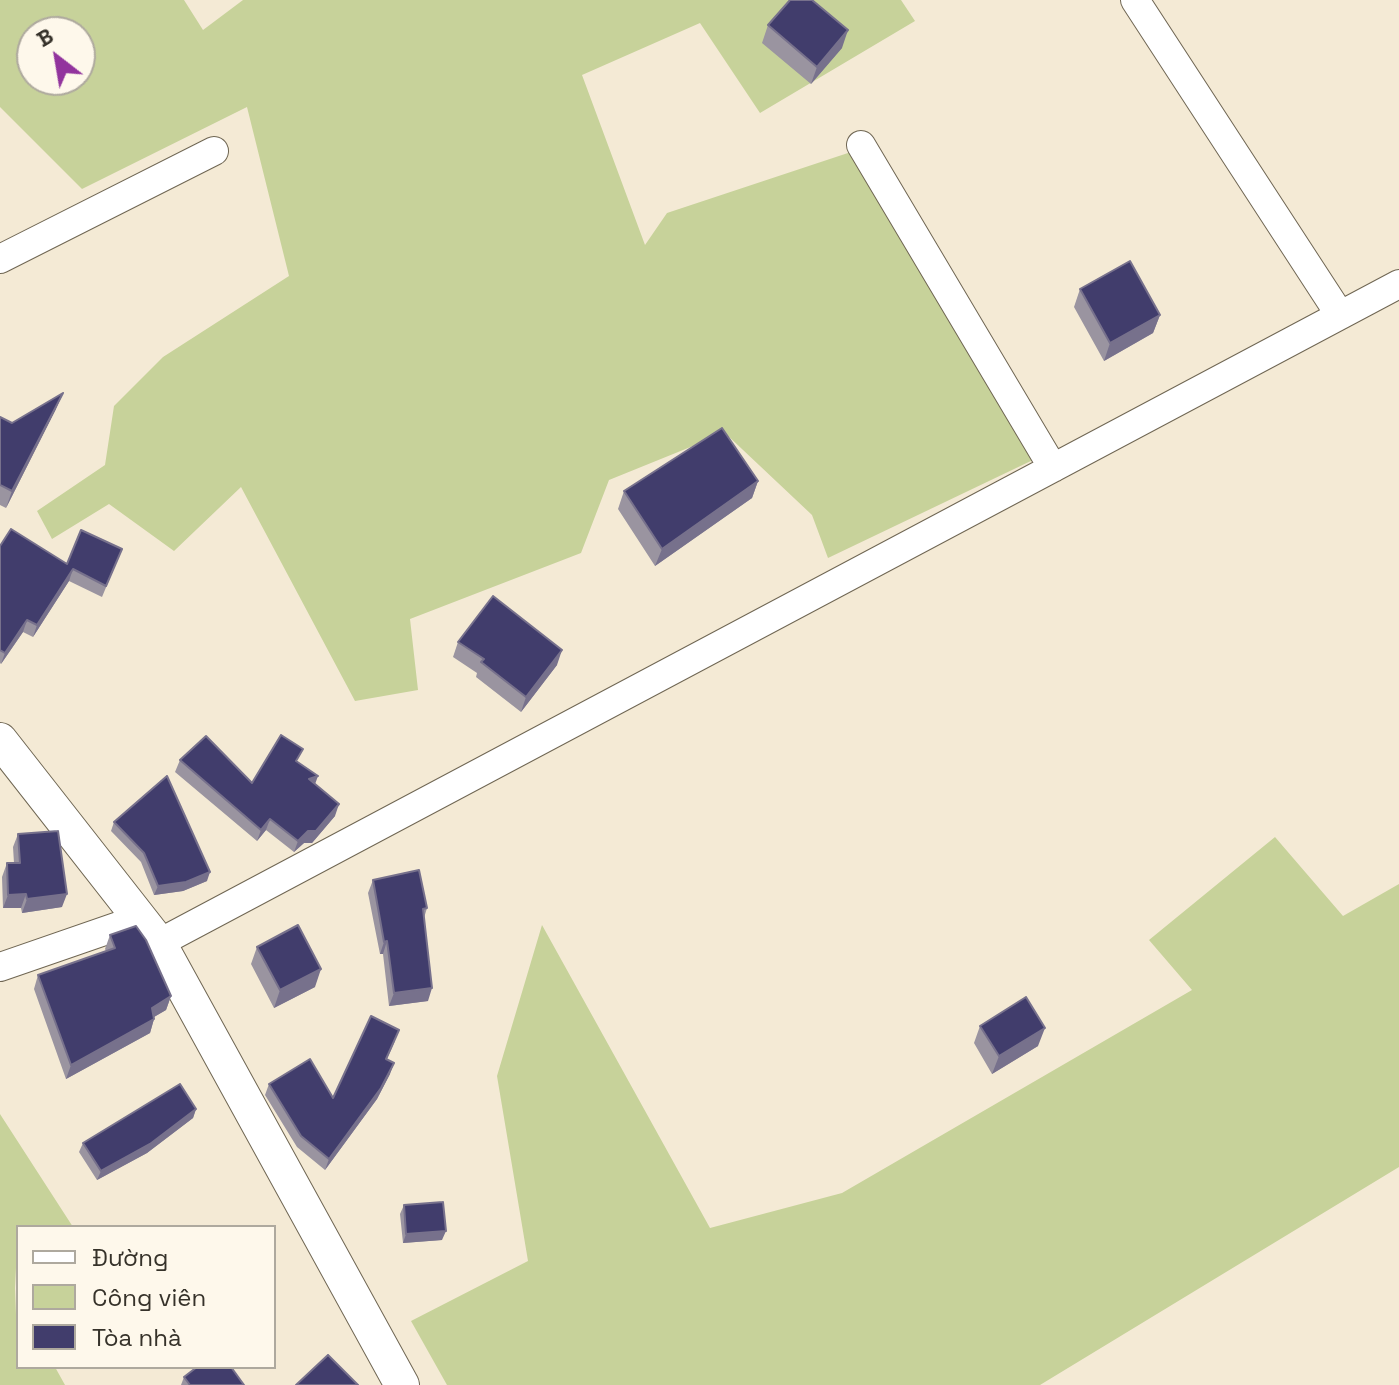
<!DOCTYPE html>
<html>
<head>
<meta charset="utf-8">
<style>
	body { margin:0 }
	#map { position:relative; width:1399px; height:1385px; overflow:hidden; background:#f4ead5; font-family:"Space Grotesk",sans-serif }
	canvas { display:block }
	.legend { position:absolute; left:16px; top:1225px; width:260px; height:144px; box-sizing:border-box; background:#fef8eb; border:2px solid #aea99e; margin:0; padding:10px 14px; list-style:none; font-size:24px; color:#36322a }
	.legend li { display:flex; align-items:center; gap:16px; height:40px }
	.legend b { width:40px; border:2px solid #aea99e }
	.north { position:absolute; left:16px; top:16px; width:80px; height:80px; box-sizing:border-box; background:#fef8eb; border:2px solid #aea99e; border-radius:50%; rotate:329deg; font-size:22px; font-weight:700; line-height:32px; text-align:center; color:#36322a }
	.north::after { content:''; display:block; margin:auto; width:28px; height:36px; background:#92349d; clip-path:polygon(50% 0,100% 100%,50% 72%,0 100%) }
</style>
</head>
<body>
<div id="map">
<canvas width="1399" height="1385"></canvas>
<ul class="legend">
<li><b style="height:10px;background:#fff"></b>Đường</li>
<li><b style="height:22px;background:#c7d29a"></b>Công viên</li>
<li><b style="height:22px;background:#413d6c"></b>Tòa nhà</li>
</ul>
<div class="north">B</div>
</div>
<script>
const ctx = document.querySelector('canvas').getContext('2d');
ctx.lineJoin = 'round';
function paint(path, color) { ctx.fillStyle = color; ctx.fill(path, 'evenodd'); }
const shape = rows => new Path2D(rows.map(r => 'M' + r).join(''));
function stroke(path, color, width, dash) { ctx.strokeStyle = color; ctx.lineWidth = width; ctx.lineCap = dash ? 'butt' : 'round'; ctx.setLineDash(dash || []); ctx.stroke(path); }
paint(shape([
	[0,0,184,0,203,30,243,0,901,0,915,21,760,113,700,23,582,75,645,245,667,213,854,151,1058,448,828,558,812,515,725,433,609,480,581,553,410,619,418,690,355,701,241,487,174,551,109,504,52,539,37,511,105,465,114,406,163,357,289,276,247,107,82,189,0,107],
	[32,32,80,32,80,80,32,80],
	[1275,837,1343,916,1399,884,1399,1167,1040,1385,447,1385,411,1321,528,1261,497,1076,542,925,710,1228,842,1193,1192,990,1149,940],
	[0,1114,73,1227,18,1227,15,1288,18,1367,55,1367,65,1385,0,1385]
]), '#c7d29a');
const minor = shape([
	[1135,0,1340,315],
	[861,145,1053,468],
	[0,259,214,151],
	[159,943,1399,284],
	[0,967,139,919]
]);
const tertiary = shape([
	[0,740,159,943,402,1385]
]);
stroke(minor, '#6f6653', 30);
stroke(tertiary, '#6f6653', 36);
stroke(minor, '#fff', 28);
stroke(tertiary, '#fff', 34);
paint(shape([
	[768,25,842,48,811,84,762,43],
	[1080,289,1160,315,1153,333,1104,361,1074,307],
	[56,409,6,508,0,505,0,417,12,423],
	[758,481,752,498,655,566,618,509,624,491],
	[0,546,67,564,122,549,102,597,69,581,33,637,23,632,1,664,0,663],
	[458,642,557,665,521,712,476,677,477,673,453,657],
	[180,760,252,783,315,784,335,816,312,843,304,843,294,852,266,830,257,841,175,772],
	[114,822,207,881,183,891,154,895,141,862,111,831],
	[18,834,62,907,22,913,21,908,3,908,2,877,7,863,14,863,13,847],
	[373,880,427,908,424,918,428,1001,389,1006,383,954,380,954,368,893],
	[110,935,171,996,166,1010,154,1017,154,1019,150,1033,66,1079,34,989,38,975,106,951,105,949],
	[257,947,315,987,274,1008,251,964],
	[980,1026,1038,1046,992,1074,974,1043],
	[395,1041,387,1059,390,1074,377,1099,325,1170,297,1147,265,1095,269,1084,333,1098],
	[196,1109,193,1118,147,1153,97,1180,79,1152,83,1143],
	[404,1205,442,1240,403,1243,400,1214],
	[184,1377,244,1385,181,1385]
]), '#9a94a0');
paint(shape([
	[848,30,842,48,811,84,817,67],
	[1160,315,1153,333,1104,361,1110,343],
	[63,393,56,409,6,508,12,491],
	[758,481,752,498,655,566,662,549],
	[73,569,69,581,33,637,37,625],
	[27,620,23,632,1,664,5,653],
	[562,650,557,665,521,712,526,697],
	[318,776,314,787,309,779],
	[339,804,335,816,312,843,304,843,294,852,298,841],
	[270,819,266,830,257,841,261,830],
	[210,872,207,881,183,891,154,895,158,886],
	[26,894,21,908,3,908,8,895],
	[67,894,62,907,22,913,27,899],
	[387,941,383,954,380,954,384,942],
	[321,969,315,987,274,1008,280,990],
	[432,988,428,1001,389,1006,394,993],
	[171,996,166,1010,147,1021,152,1008],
	[154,1019,150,1033,66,1079,71,1065],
	[1045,1028,1038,1046,992,1074,999,1056],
	[394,1063,390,1074,377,1099,325,1170,329,1159],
	[196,1109,193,1118,147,1153,97,1180,101,1171],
	[446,1231,442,1240,403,1243,406,1234]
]), '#77718c');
const building = shape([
	[790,0,812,0,848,30,817,67,768,25,790,0],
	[1130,261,1160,315,1110,343,1080,289,1130,261],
	[63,393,12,491,0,485,0,417,12,423,63,393],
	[722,428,758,481,662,549,624,491,722,428],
	[11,529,67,564,81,530,122,549,106,586,73,569,37,625,27,620,5,653,0,650,0,546,11,529],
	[493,596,562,650,526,697,481,662,484,659,458,642,493,596],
	[281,735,303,749,296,761,318,776,309,779,339,804,316,831,308,831,298,841,270,819,261,830,180,760,206,736,252,783,281,735],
	[167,776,210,872,186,882,158,886,144,853,114,822,167,776],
	[58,831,67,894,27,899,26,894,8,895,7,863,20,863,18,834,58,831],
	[419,870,427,908,423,909,432,988,394,993,387,941,384,942,373,880,419,870],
	[298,925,321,969,280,990,257,947,298,925],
	[136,926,146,940,171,996,152,1008,154,1019,71,1065,38,975,115,948,110,935,136,926],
	[1026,997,1045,1028,999,1056,980,1026,1026,997],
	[371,1016,399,1030,386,1059,394,1063,381,1088,329,1159,301,1136,269,1084,310,1059,333,1098,371,1016],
	[180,1084,196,1109,150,1144,101,1171,83,1143,180,1084],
	[443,1202,446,1231,406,1234,404,1205,443,1202],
	[328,1355,358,1385,296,1385,328,1355],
	[197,1367,231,1367,244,1385,190,1385,184,1377,197,1367]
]);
paint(building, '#413d6c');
stroke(building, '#77718c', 2);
</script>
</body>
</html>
